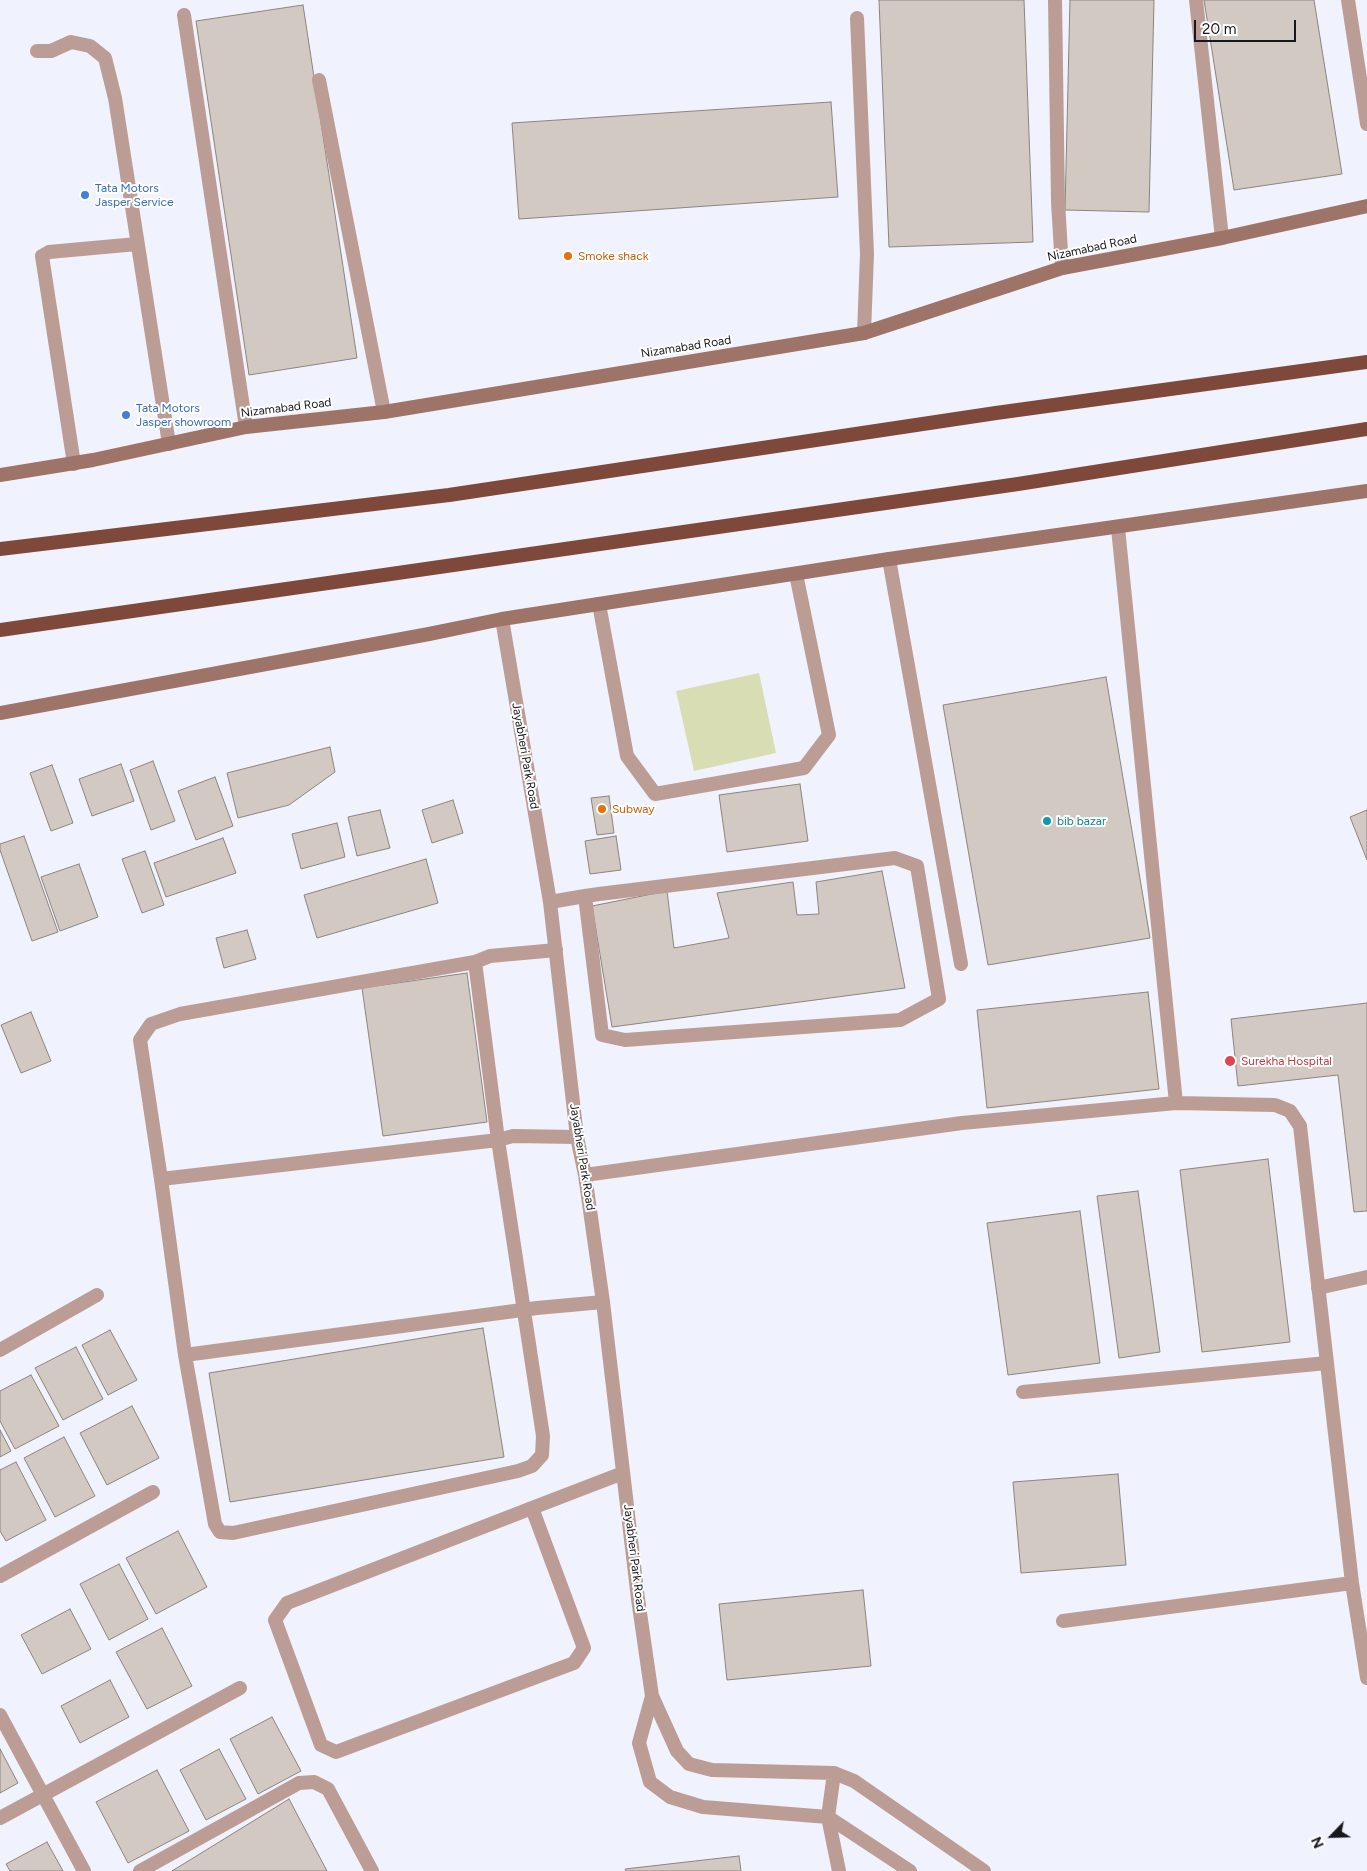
<!DOCTYPE html>
<html>
<head>
<meta charset="utf-8">
<style>
	body { margin:0 }
	#map { position:relative; width:1367px; height:1871px; overflow:hidden; background:#f0f2fd; font-family:Figtree,sans-serif }
	canvas { display:block }
	.north { position:absolute; left:1307px; top:1811px; width:50px; height:50px; -webkit-text-stroke:4px #fff; paint-order:stroke; rotate:246deg; font-size:14px; font-weight:700; line-height:20px; text-align:center; color:#17181c }
	.north::after { content:''; display:block; margin:auto; width:18px; height:22px; background:#17181c; clip-path:polygon(50% 0,100% 100%,50% 72%,0 100%) }
	.scale { position:absolute; left:1194px; top:20px; width:102px; height:22px; box-sizing:border-box; border:2px solid #17181c; border-top:0; padding-left:6px; font-size:15px; line-height:18px; white-space:nowrap; color:#17181c; -webkit-text-stroke:4px #fff; paint-order:stroke }
</style>
</head>
<body>
<div id="map">
<canvas width="1367" height="1871"></canvas>
<div class="north">N</div>
<div class="scale">20 m</div>
</div>
<script>
const ctx = document.querySelector('canvas').getContext('2d');
ctx.lineJoin = 'round';
function paint(path, color) { ctx.fillStyle = color; ctx.fill(path, 'evenodd'); }
const shape = rows => new Path2D(rows.map(r => 'M' + r).join(''));
function stroke(path, color, width, dash) { ctx.strokeStyle = color; ctx.lineWidth = width; ctx.lineCap = dash ? 'butt' : 'round'; ctx.setLineDash(dash || []); ctx.stroke(path); }
function drawText(font, color, halo, rows, align = 'center') {
  ctx.font = font + ' Figtree,sans-serif'; ctx.lineWidth = 4; ctx.setLineDash([]); ctx.textBaseline = 'middle'; ctx.strokeStyle = halo; ctx.fillStyle = color; for (const [text, x, y, turn = 0] of rows) {
    ctx.save(); ctx.translate(x, y); ctx.rotate((+turn || 0) * Math.PI / 180); ctx.textAlign = isNaN(turn) ? turn : align; if (halo) ctx.strokeText(text, 0, 0); ctx.fillText(text, 0, 0); ctx.restore();
  }
}
paint(shape([
	[759,673,776,753,694,771,676,691]
]), '#d9ddb3');
const building = shape([
	[879,0,1024,0,1033,242,889,247,879,0],
	[1070,0,1154,0,1149,212,1065,210,1070,0],
	[1204,0,1314,0,1342,174,1234,190,1204,0],
	[303,5,357,358,249,375,196,21,303,5],
	[831,102,838,197,519,219,512,123,831,102],
	[1106,677,1150,938,988,965,943,705,1106,677],
	[330,747,335,772,289,805,238,818,227,773,330,747],
	[153,761,175,821,151,830,130,770,153,761],
	[121,764,134,801,92,816,79,779,121,764],
	[52,765,73,823,51,831,30,773,52,765],
	[215,777,233,826,196,840,178,791,215,777],
	[800,784,808,841,727,852,719,795,800,784],
	[609,796,614,833,597,835,591,798,609,796],
	[453,800,463,833,432,843,422,810,453,800],
	[380,810,390,848,357,856,348,817,380,810],
	[1367,810,1367,860,1350,817,1367,810],
	[337,823,345,857,301,869,292,834,337,823],
	[24,836,58,932,32,941,0,850,0,844,24,836],
	[616,836,621,870,590,874,585,841,616,836],
	[223,838,236,873,166,897,154,863,223,838],
	[145,851,164,905,142,913,122,859,145,851],
	[426,859,438,903,317,938,304,895,426,859],
	[79,864,98,917,60,931,41,877,79,864],
	[882,871,905,988,612,1027,592,906,667,891,674,948,729,938,717,893,793,882,797,915,819,914,816,882,882,871],
	[247,930,256,959,224,968,216,938,247,930],
	[467,973,487,1122,383,1136,362,988,467,973],
	[1148,992,1159,1089,987,1108,977,1010,1148,992],
	[1367,1003,1367,1211,1354,1212,1338,1075,1238,1086,1231,1019,1367,1003],
	[31,1012,51,1061,21,1073,1,1025,31,1012],
	[1268,1159,1290,1342,1202,1352,1180,1170,1268,1159],
	[1138,1191,1160,1352,1119,1358,1097,1196,1138,1191],
	[1080,1211,1100,1363,1008,1375,987,1223,1080,1211],
	[483,1328,504,1457,230,1502,209,1373,483,1328],
	[110,1330,137,1380,108,1395,82,1345,110,1330],
	[76,1347,103,1399,63,1420,35,1368,76,1347],
	[31,1375,59,1426,15,1449,0,1421,0,1391,31,1375],
	[132,1406,159,1458,107,1485,80,1433,132,1406],
	[0,1430,11,1451,0,1457,0,1430],
	[64,1437,95,1496,55,1517,24,1458,64,1437],
	[16,1462,46,1520,6,1541,0,1531,0,1470,16,1462],
	[1118,1474,1126,1565,1021,1573,1013,1482,1118,1474],
	[178,1531,207,1587,156,1614,126,1558,178,1531],
	[119,1564,148,1619,109,1640,80,1584,119,1564],
	[863,1590,871,1666,727,1680,719,1604,863,1590],
	[70,1609,91,1649,42,1674,21,1635,70,1609],
	[162,1628,192,1686,147,1709,116,1652,162,1628],
	[110,1680,129,1717,80,1743,61,1706,110,1680],
	[272,1717,301,1771,258,1794,230,1739,272,1717],
	[0,1749,18,1783,0,1793,0,1749],
	[219,1749,246,1799,206,1820,180,1770,219,1749],
	[157,1770,189,1831,128,1863,96,1802,157,1770],
	[289,1799,327,1871,172,1871,289,1799],
	[47,1842,63,1871,10,1871,6,1864,47,1842],
	[739,1856,741,1871,626,1871,625,1869,739,1856]
]);
paint(building, '#d2c9c2');
stroke(building, '#8c847d', 1);
stroke(shape([
	[1055,0,1058,202,1062,268],
	[1196,0,1222,238],
	[1348,0,1367,124],
	[184,15,246,427],
	[857,18,867,254,864,333],
	[37,51,51,51,71,42,90,46,105,58,115,98,169,444],
	[319,80,384,412],
	[74,464,42,256,49,252,137,244],
	[889,559,961,964],
	[599,604,627,756,655,794,804,768,829,735,796,574]
]), '#bb9d95', 14);
stroke(shape([
	[1118,528,1176,1103,1275,1105,1290,1111,1300,1126,1352,1583,1367,1678],
	[502,619,550,902,577,1137,585,1175,603,1302,638,1599,652,1696,677,1751,689,1764,712,1770,834,1773,854,1781,984,1871],
	[550,902,585,896,599,894,895,858,917,866,939,999,900,1020,625,1040,602,1035,585,896],
	[475,962,498,1140,543,1436,542,1455,532,1466,518,1471,233,1533,220,1532,215,1524,185,1355,161,1179,140,1040,151,1024,180,1014,475,962,490,956,556,950],
	[585,1175,962,1123,1176,1103],
	[161,1179,498,1140,513,1136,577,1137],
	[1318,1288,1367,1277],
	[0,1350,97,1295],
	[185,1355,537,1308,603,1302],
	[1023,1392,1327,1363],
	[532,1508,584,1648,574,1663,336,1752,321,1745,275,1620,287,1603,532,1508,623,1473],
	[0,1576,153,1492],
	[1063,1621,1352,1583],
	[652,1696,639,1743,650,1782,670,1797,703,1807,828,1817,910,1871],
	[0,1715,84,1871],
	[834,1773,828,1817,839,1871],
	[0,1818,240,1688],
	[140,1871,299,1783,314,1782,328,1789,372,1871]
]), '#bb9d95', 14);
stroke(shape([
	[0,475,93,460,246,427,384,412,864,333,1062,268,1222,238,1367,206],
	[0,713,429,634,502,619,889,559,1367,491]
]), '#9e7468', 14);
stroke(shape([
	[0,549,449,495,996,413,1367,362],
	[0,630,1018,484,1367,429]
]), '#7e493a', 14);
for (const [x, y, r, color] of [
	[85,195,5,"#3f7fe0"],
	[568,256,5,"#e8710a"],
	[126,415,5,"#3f7fe0"],
	[602,809,5,"#e8710a"],
	[1047,821,5,"#0f9aa8"],
	[1230,1061,6,"#e0444e"]
]) { const dot = new Path2D(); dot.arc(x, y, r, 0, 2 * Math.PI); ctx.fillStyle = color; ctx.fill(dot); stroke(dot, '#fff', 2); }
drawText('12px', '#366cbe', '#fff', [
	["Tata Motors",95,188],
	["Jasper Service",95,202],
	["Tata Motors",136,408],
	["Jasper showroom",136,422]
], 'left');
drawText('12px', '#17181c', '#fff', [
	["Nizamabad Road",1092,248,-12],
	["Nizamabad Road",686,347,-9],
	["Nizamabad Road",286,408,-7],
	["Jayabheri Park Road",525,756,80],
	["Jayabheri Park Road",582,1157,81],
	["Jayabheri Park Road",634,1558,83]
]);
drawText('12px', '#c56008', '#fff', [
	["Smoke shack",578,256],
	["Subway",612,809]
], 'left');
drawText('12px', '#0d838f', '#fff', [
	["bib bazar",1057,821]
], 'left');
drawText('12px', '#be3a42', '#fff', [
	["Surekha Hospital",1241,1061]
], 'left');
</script>
</body>
</html>
